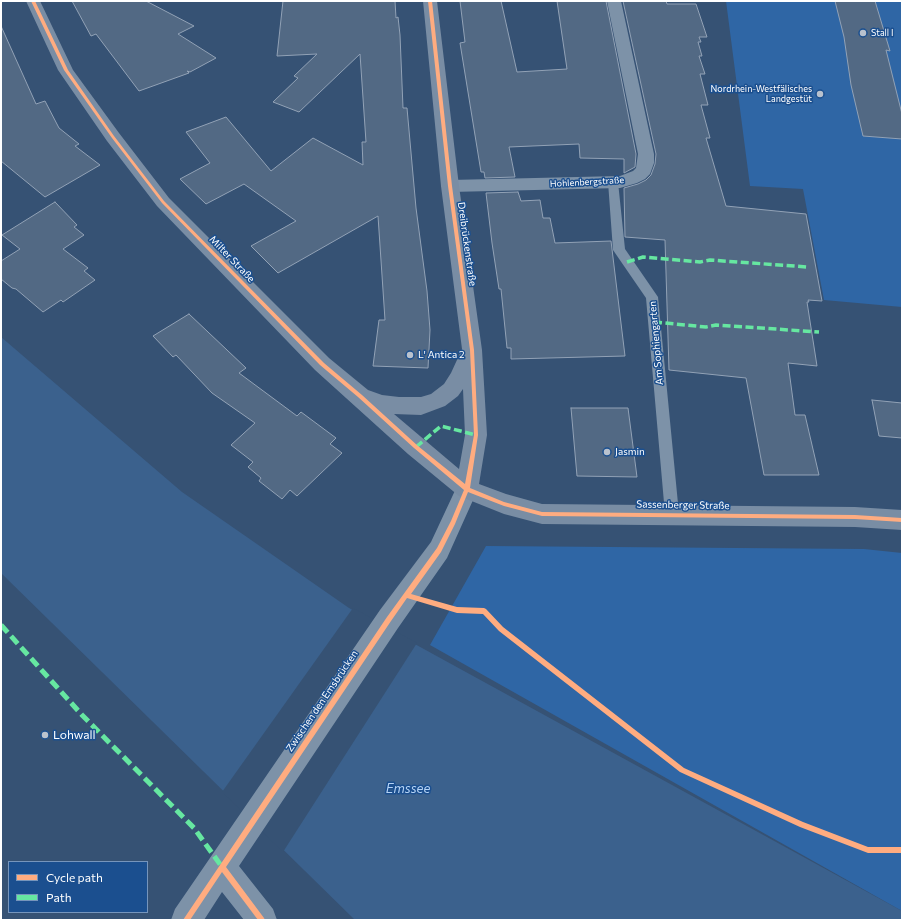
<!DOCTYPE html>
<html>
<head>
<meta charset="utf-8">
<style>
	body { margin:0 }
	#map { position:relative; width:903px; height:921px; overflow:hidden; background:#365274; font-family:Commissioner,sans-serif }
	canvas { display:block }
	.frame { position:absolute; inset:0; border:2px solid #fff; pointer-events:none }
	.legend { position:absolute; left:8px; top:861px; width:140px; height:52px; box-sizing:border-box; background:#1b4f8f; border:1px solid #7695bc; margin:0; padding:5px 7px; list-style:none; font-size:12px; color:#fff }
	.legend li { display:flex; align-items:center; gap:8px; height:20px }
	.legend b { width:20px; border:1px solid #7695bc }
</style>
</head>
<body>
<div id="map">
<canvas width="903" height="921"></canvas>
<div class="frame"></div>
<ul class="legend">
<li><b style="height:5px;background:#ffac80"></b>Cycle path</li>
<li><b style="height:5px;background:#66e7a1"></b>Path</li>
</ul>
</div>
<script>
const ctx = document.querySelector('canvas').getContext('2d');
ctx.lineJoin = 'round';
function paint(path, color) { ctx.fillStyle = color; ctx.fill(path, 'evenodd'); }
const shape = rows => new Path2D(rows.map(r => 'M' + r).join(''));
function stroke(path, color, width, dash) { ctx.strokeStyle = color; ctx.lineWidth = width; ctx.lineCap = dash ? 'butt' : 'round'; ctx.setLineDash(dash || []); ctx.stroke(path); }
function drawText(font, color, halo, rows, align = 'center') {
  ctx.font = font + ' Commissioner,sans-serif'; ctx.lineWidth = 3; ctx.setLineDash([]); ctx.textBaseline = 'middle'; ctx.strokeStyle = halo; ctx.fillStyle = color; for (const [text, x, y, turn = 0] of rows) {
    ctx.save(); ctx.translate(x, y); ctx.rotate((+turn || 0) * Math.PI / 180); ctx.textAlign = isNaN(turn) ? turn : align; if (halo) ctx.strokeText(text, 0, 0); ctx.fillText(text, 0, 0); ctx.restore();
  }
}
paint(shape([
	[726,1,902,1,902,307,824,300,803,189,750,186],
	[486,546,864,549,902,553,902,911,430,645]
]), '#2f66a5');
paint(shape([
	[1,337,182,492,349,608,902,911,902,920,355,920,1,573]
]), '#3b618d');
paint(shape([
	[353,608,417,643,283,852,222,792]
]), '#365274');
const building = shape([
	[72,1,146,1,194,26,178,34,216,58,190,72,187,71,189,73,139,91,96,34,91,36,72,1],
	[283,1,395,1,396,18,398,17,400,35,403,108,407,108,416,208,427,291,430,330,428,368,373,366,379,320,385,320,378,216,278,273,251,246,296,221,244,184,206,204,180,179,210,163,186,132,226,117,271,171,313,138,363,165,362,142,366,142,360,54,299,112,273,102,298,78,294,76,317,54,277,56,283,1],
	[460,1,501,1,517,72,567,69,557,1,606,1,636,154,635,167,624,173,624,159,580,158,579,144,509,147,515,177,485,178,484,172,481,172,460,43,465,42,460,1],
	[623,1,666,1,667,4,696,4,707,37,699,37,701,42,698,42,702,56,699,56,705,74,700,74,708,105,701,105,710,138,706,138,726,206,806,214,822,301,808,300,809,302,807,302,817,366,788,363,795,415,805,415,819,475,764,475,746,378,669,370,665,240,625,237,624,188,638,184,646,180,651,175,655,164,656,154,623,1],
	[835,1,875,1,890,51,886,50,902,114,902,139,863,136,851,85,844,37,835,1],
	[1,26,36,104,45,101,59,128,79,144,75,146,100,165,45,197,1,161,1,26],
	[518,192,521,201,540,200,543,218,550,218,555,243,611,241,625,356,511,359,511,348,507,348,501,289,499,289,492,243,486,193,518,192],
	[55,202,77,225,74,227,84,235,63,249,88,268,84,271,95,280,63,302,61,300,43,312,16,289,12,288,1,279,1,261,20,249,2,235,55,202],
	[189,314,246,368,239,373,297,416,301,412,336,438,330,444,342,453,297,496,290,490,282,499,259,481,261,478,248,467,253,462,231,445,255,423,212,393,176,355,173,357,153,336,189,314],
	[872,400,902,403,902,438,879,436,872,400],
	[571,408,628,408,637,477,577,476,571,408]
]);
paint(building, '#526984');
stroke(building, '#92a2b6', 1);
paint(shape([
	[613,178,617,179,618,182,625,249,658,297,679,514,677,519,672,521,667,519,665,514,646,298,613,250,608,182,609,179,613,178]
]), '#7d92a8');
paint(shape([
	[607,1,621,1,654,154,654,163,650,174,645,179,637,183,620,188,450,192,444,190,441,186,444,182,450,180,620,176,633,171,636,168,638,154,607,1],
	[467,479,475,482,478,489,447,558,398,628,239,866,273,909,277,920,244,920,222,892,204,920,171,920,175,909,380,610,431,542,459,482,467,479]
]), '#7d92a8');
paint(shape([
	[26,1,40,1,73,70,119,133,169,198,329,358,368,390,382,395,399,397,421,397,431,394,444,384,451,373,462,349,441,186,423,1,437,1,459,186,482,350,487,435,479,484,506,494,542,504,855,507,902,510,902,530,855,527,542,524,504,514,459,496,408,454,315,370,157,206,107,141,58,70,26,1],
	[463,389,465,435,459,469,394,414,421,415,445,406,458,396,463,389]
]), '#798da4');
stroke(shape([
	[627,262,643,257,700,262,710,260,807,267],
	[654,322,706,327,716,325,819,332],
	[416,447,441,426,476,435]
]), '#66e7a1', 3.5, [8, 3.5]);
stroke(shape([
	[1,625,82,715,194,828,222,867]
]), '#66e7a1', 5, [10, 5]);
paint(shape([
	[31,1,35,1,68,70,114,136,164,201,324,363,362,395,418,446,465,484,474,435,470,350,448,186,428,1,432,1,452,186,474,350,478,435,470,488,504,502,542,512,855,515,902,518,902,522,855,519,542,516,504,506,468,492,455,524,441,552,411,594,457,607,484,608,486,609,503,627,684,768,803,822,868,847,902,847,902,853,868,853,800,827,680,772,499,631,483,614,457,613,407,598,391,621,226,867,264,918,265,920,258,920,222,872,190,920,183,920,387,617,437,548,451,521,464,490,414,448,358,397,320,365,162,203,112,138,64,70,31,1]
]), '#ffac80');
for (const [x, y, r, color] of [
	[863,33,4,"#b9c2ce"],
	[820,94,4,"#b9c2ce"],
	[410,355,4,"#b9c2ce"],
	[607,452,4,"#b9c2ce"],
	[45,735,4,"#b9c2ce"]
]) { const dot = new Path2D(); dot.arc(x, y, r, 0, 2 * Math.PI); ctx.fillStyle = color; ctx.fill(dot); stroke(dot, '#1b4f8f', 1.5); }
drawText('9px', '#fff', '#1b4f8f', [
	["Stall I",871,33],
	["Nordrhein-Westfälisches",812,89,"right"],
	["Landgestüt",812,99,"right"]
], 'left');
drawText('9px', '#fff', '#1b4f8f', [
	["Hohlenbergstraße",587,182,-3]
]);
drawText('10px', '#fff', '#1b4f8f', [
	["Dreibrückenstraße",467,244,82],
	["Milter Straße",232,259,46],
	["Am Sophiengarten",656,343,-95],
	["Sassenberger Straße",683,505,1],
	["Zwischen den Emsbrücken",322,701,-56]
]);
drawText('10px', '#fff', '#1b4f8f', [
	["L' Antica 2",418,355],
	["Jasmin",615,452]
], 'left');
drawText('12px', '#fff', '#1b4f8f', [
	["Lohwall",53,735]
], 'left');
drawText('italic 13px', '#b5d3f5', '#1b4f8f', [
	["Emssee",408,789]
]);
</script>
</body>
</html>
